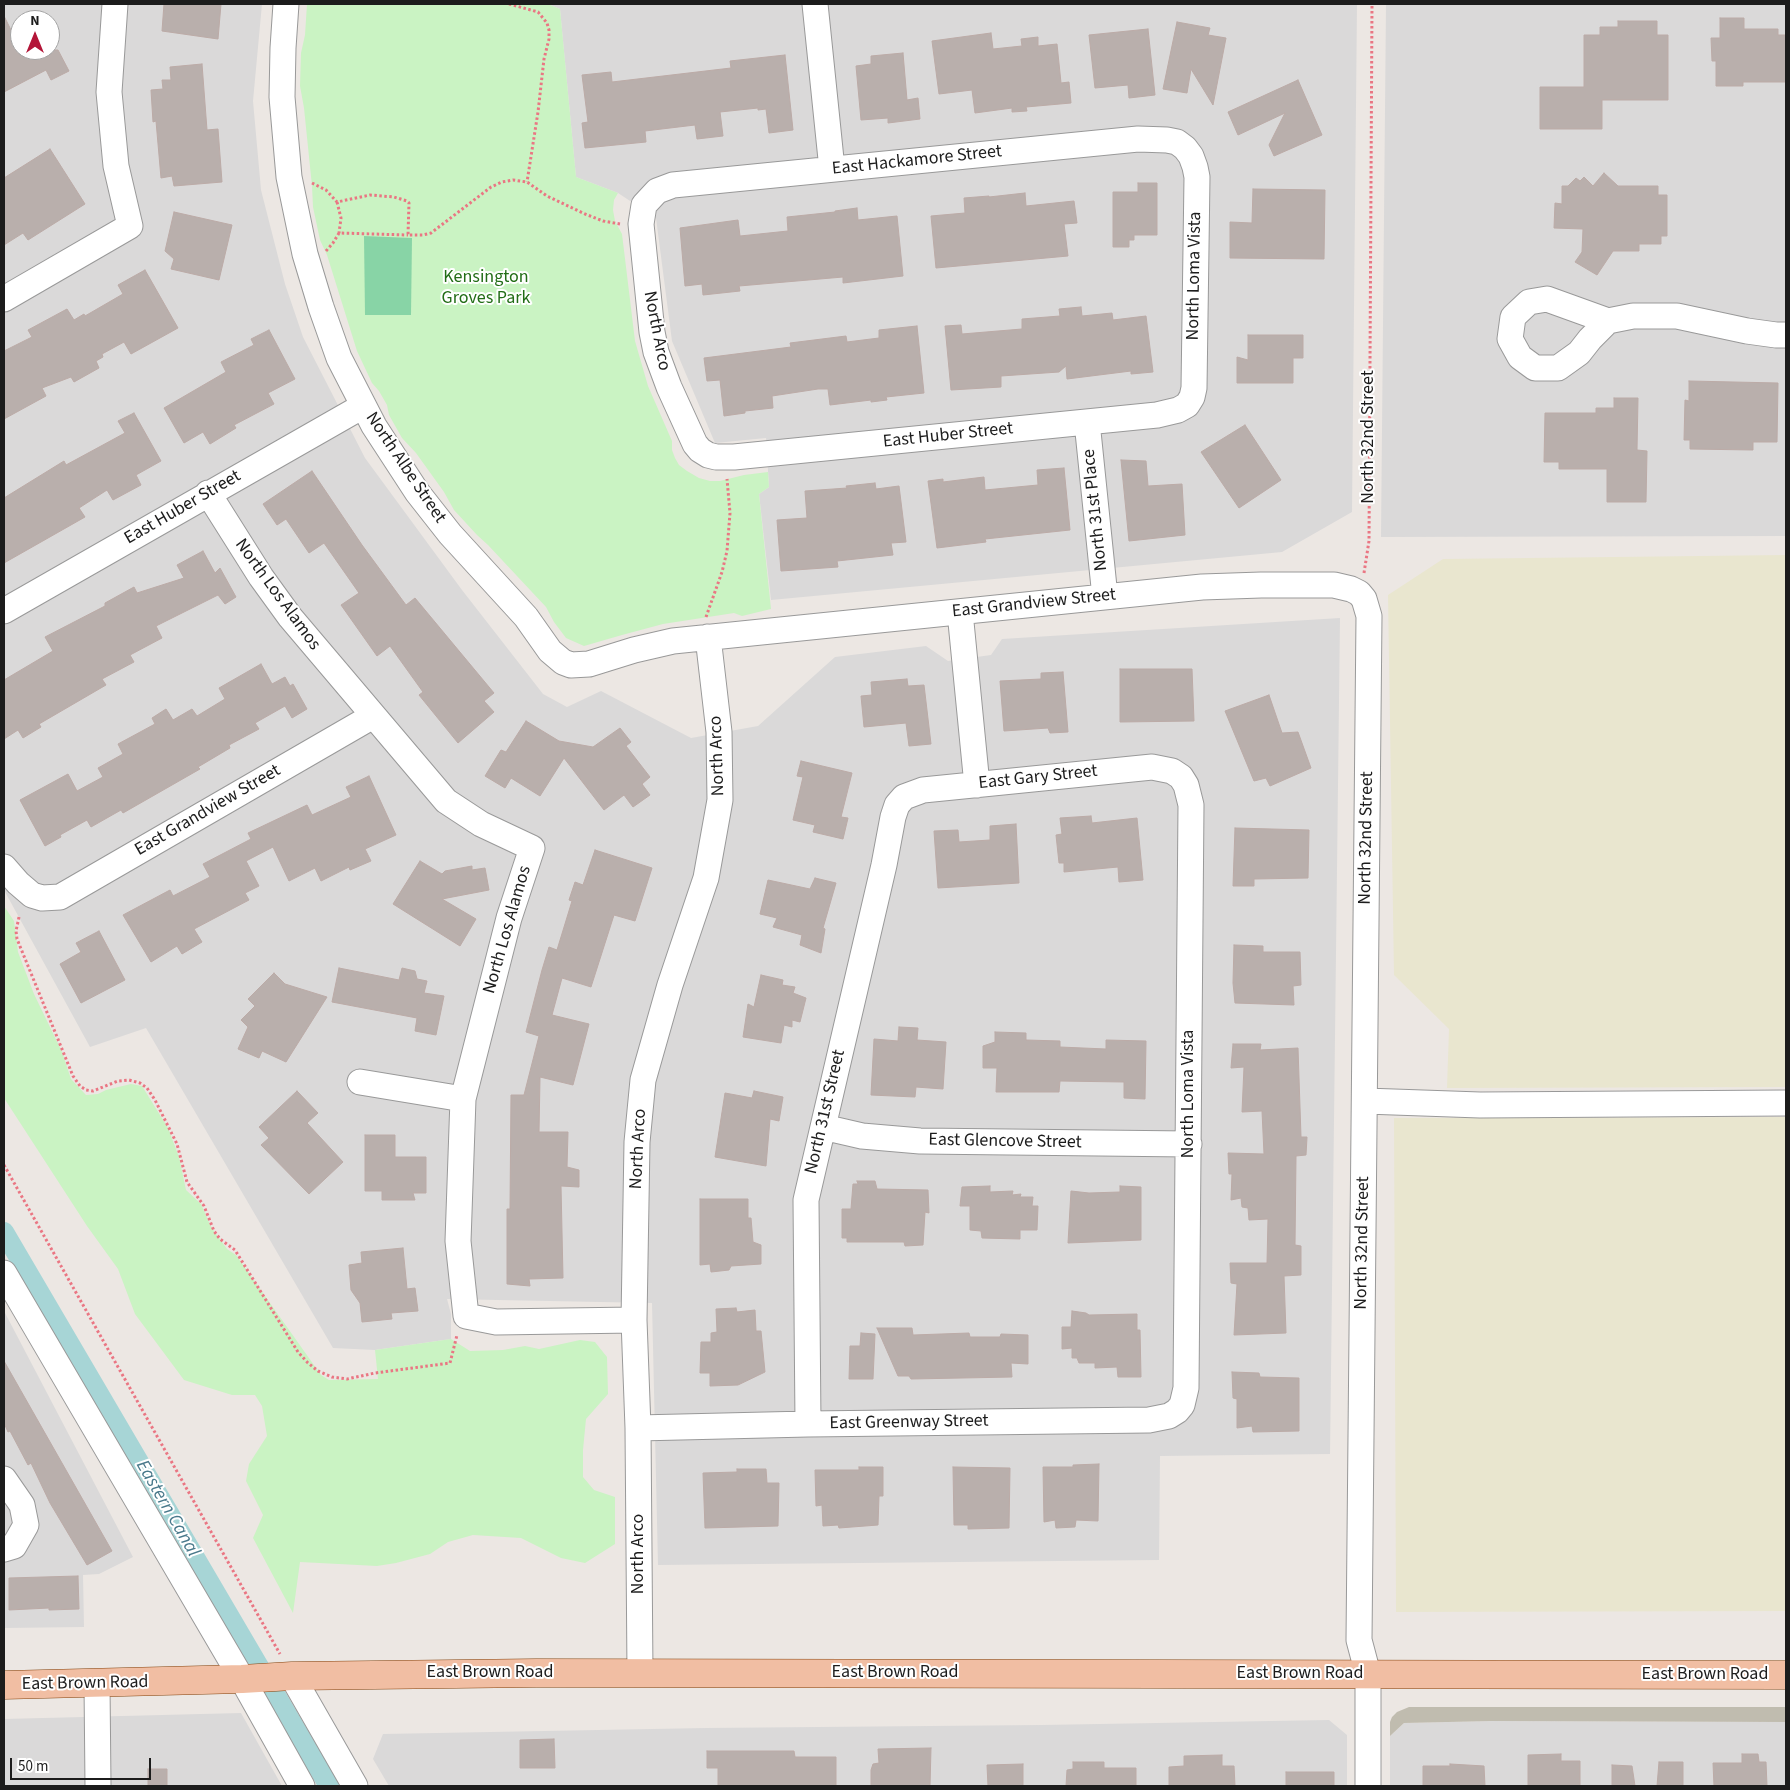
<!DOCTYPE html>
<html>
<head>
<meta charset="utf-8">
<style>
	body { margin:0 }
	#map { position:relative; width:1790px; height:1790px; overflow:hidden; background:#ece7e3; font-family:"Source Sans 3",sans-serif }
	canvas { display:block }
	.frame { position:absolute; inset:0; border:5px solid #1c1c1c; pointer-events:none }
	.north { position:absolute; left:10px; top:10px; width:50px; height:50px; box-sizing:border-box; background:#fff; border:1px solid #a4a4a4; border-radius:50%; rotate:0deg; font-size:14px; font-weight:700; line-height:20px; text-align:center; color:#1c1c1c }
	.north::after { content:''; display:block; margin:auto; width:18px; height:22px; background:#b31538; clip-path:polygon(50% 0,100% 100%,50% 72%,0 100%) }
	.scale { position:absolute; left:10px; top:1758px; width:141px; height:22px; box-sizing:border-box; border:2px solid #1c1c1c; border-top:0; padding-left:6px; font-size:15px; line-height:18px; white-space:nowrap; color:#1c1c1c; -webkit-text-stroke:4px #fff; paint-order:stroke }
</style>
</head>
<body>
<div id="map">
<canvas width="1790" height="1790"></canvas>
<div class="frame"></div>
<div class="north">N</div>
<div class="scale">50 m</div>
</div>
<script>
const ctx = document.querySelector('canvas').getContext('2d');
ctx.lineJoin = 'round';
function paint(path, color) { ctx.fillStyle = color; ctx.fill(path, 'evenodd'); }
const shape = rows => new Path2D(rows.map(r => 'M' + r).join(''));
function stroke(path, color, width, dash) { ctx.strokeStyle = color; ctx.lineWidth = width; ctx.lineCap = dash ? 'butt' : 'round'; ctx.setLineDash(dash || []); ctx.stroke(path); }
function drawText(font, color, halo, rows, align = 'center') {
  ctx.font = font + ' "Source Sans 3",sans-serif'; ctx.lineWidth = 4; ctx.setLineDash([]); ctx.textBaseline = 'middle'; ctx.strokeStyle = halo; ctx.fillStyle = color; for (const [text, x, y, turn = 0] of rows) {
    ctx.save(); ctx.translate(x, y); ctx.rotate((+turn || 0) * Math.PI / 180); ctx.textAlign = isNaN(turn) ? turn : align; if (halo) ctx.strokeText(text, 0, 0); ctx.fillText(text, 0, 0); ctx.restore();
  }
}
paint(shape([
	[4,4,262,4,253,101,261,190,285,284,303,337,365,458,462,590,543,694,567,707,601,691,691,738,758,726,835,657,926,646,948,661,991,655,1002,639,1340,618,1330,1454,1160,1456,1159,1560,658,1565,652,1303,447,1299,451,1314,451,1339,375,1350,333,1348,146,1028,90,1047,4,890],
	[20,20,50,20,50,50,20,50],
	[548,4,1357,4,1352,512,1282,552,771,600,759,494,769,487,766,438,715,443,672,341,656,218,618,193,576,177,560,9],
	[1386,4,1786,4,1786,536,1381,537],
	[4,1311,133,1557,99,1574,83,1575,84,1627,4,1628],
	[241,1713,282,1786,4,1786,4,1719],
	[1329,1720,1347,1735,1347,1786,389,1786,373,1759,383,1734,706,1728,1042,1725],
	[1492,1721,1786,1722,1786,1786,1390,1786,1390,1736,1404,1723]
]), '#dad9d9');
paint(shape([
	[1409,1707,1786,1707,1786,1722,1492,1721,1404,1723,1390,1736,1390,1722,1392,1717,1397,1712]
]), '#c0bcaf');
paint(shape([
	[1786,555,1786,1087,1447,1088,1449,1029,1394,975,1388,595,1443,559],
	[1786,1117,1786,1611,1396,1612,1394,1118]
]), '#e9e6cf');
paint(shape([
	[307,4,548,4,560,9,576,177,618,193,614,200,613,210,615,221,622,234,635,341,648,386,672,441,672,450,675,458,679,465,687,471,699,478,710,481,720,481,744,475,768,472,769,487,759,494,771,609,742,616,734,613,663,624,622,635,584,646,566,638,554,622,546,607,488,545,477,535,454,510,444,492,416,453,402,438,389,415,387,405,379,391,372,383,357,351,327,255,320,240,313,207,312,186,304,108,300,86,301,53,305,35],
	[4,906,14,921,18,952,34,994,62,1052,71,1079,86,1095,98,1094,106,1090,131,1084,142,1086,168,1128,179,1157,186,1190,201,1204,211,1227,227,1249,236,1255,321,1375,329,1380,378,1379,375,1350,451,1339,470,1351,503,1350,525,1346,539,1349,580,1340,595,1342,607,1357,608,1394,586,1419,583,1450,583,1477,594,1490,615,1497,615,1544,585,1563,561,1558,521,1538,473,1535,448,1542,430,1554,396,1563,377,1566,300,1562,293,1613,253,1538,263,1515,246,1481,249,1464,267,1436,262,1406,255,1395,232,1395,184,1380,135,1314,118,1269,87,1226,4,1098]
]), '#caf3c3');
paint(shape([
	[364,236,412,238,411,315,365,315]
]), '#88d4a6');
stroke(shape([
	[4,1232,329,1786]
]), '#a7d5d6', 20);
const building = shape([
	[164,4,221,4,218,39,162,31,164,4],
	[4,16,15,38,20,35,20,50,58,50,69,71,51,80,46,70,4,92,4,16],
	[1720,18,1744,18,1744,29,1778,29,1778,35,1786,35,1786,82,1743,82,1743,86,1716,86,1716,61,1712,61,1711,38,1720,38,1720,18],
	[1618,21,1657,21,1657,35,1668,35,1668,100,1602,100,1602,129,1540,129,1540,87,1584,87,1584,35,1600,35,1600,27,1618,27,1618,21],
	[1177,22,1210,28,1208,35,1226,38,1213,105,1191,69,1187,93,1163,89,1177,22],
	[1148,29,1155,95,1129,98,1128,85,1095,88,1089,35,1148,29],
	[991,33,993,49,1022,46,1021,39,1038,37,1038,46,1057,44,1061,83,1069,82,1071,103,1026,107,1027,111,1012,112,1012,108,975,113,972,90,939,94,932,41,991,33],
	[903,53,907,100,918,98,920,119,888,123,888,118,861,120,856,66,871,64,871,56,903,53],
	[785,55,793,130,769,133,766,109,758,110,758,108,720,112,723,136,697,139,695,125,645,131,646,142,585,148,582,123,588,122,582,75,611,72,612,82,731,68,730,61,785,55],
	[202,64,207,130,218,129,222,182,174,186,172,176,161,178,156,121,153,122,151,90,163,89,162,80,171,80,170,67,202,64],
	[1298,80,1322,135,1274,156,1269,145,1285,113,1238,135,1228,112,1298,80],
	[50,149,85,204,28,240,23,233,4,245,4,178,50,149],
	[1604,173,1618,186,1658,186,1658,195,1667,195,1667,236,1661,236,1661,244,1639,244,1639,251,1613,251,1597,275,1575,262,1582,252,1583,229,1554,228,1555,203,1562,204,1562,186,1568,186,1576,178,1580,181,1584,177,1593,186,1604,173],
	[1138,183,1157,183,1157,235,1134,235,1134,240,1129,240,1129,247,1113,247,1113,192,1138,192,1138,183],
	[1253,189,1325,190,1324,259,1230,258,1230,222,1252,223,1253,189],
	[1025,193,1026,206,1074,201,1077,223,1064,224,1068,256,936,268,931,216,965,213,964,198,989,196,989,197,1025,193],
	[857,208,858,220,897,216,903,276,843,283,843,277,739,286,740,291,703,295,702,284,685,286,680,228,738,220,740,236,788,231,787,217,835,212,835,211,857,208],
	[174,212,232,225,219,280,171,269,174,259,165,251,174,212],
	[145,270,178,328,131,354,124,342,102,354,103,357,96,361,99,368,74,382,71,377,42,388,46,396,4,419,4,351,32,337,28,330,67,309,74,320,84,314,85,316,123,294,118,285,145,270],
	[1081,307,1082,316,1112,313,1113,320,1146,316,1153,372,1131,374,1131,371,1067,379,1066,366,1059,372,1001,376,1001,387,951,390,945,326,961,325,962,334,1022,329,1022,319,1060,316,1059,309,1081,307],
	[917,326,924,393,886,397,887,400,871,402,871,400,830,405,828,389,818,389,772,396,773,408,745,411,745,413,724,416,720,380,707,381,704,358,791,347,790,343,846,336,847,342,879,338,879,330,917,326],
	[269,330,295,379,268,393,274,404,234,425,236,428,210,444,203,432,184,443,164,408,226,372,221,362,254,345,251,339,269,330],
	[1248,335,1303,335,1303,358,1293,358,1293,383,1237,383,1237,357,1248,360,1248,335],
	[1689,381,1778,383,1777,442,1753,442,1753,450,1690,449,1690,440,1684,440,1685,400,1689,401,1689,381],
	[1614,398,1638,398,1637,450,1647,451,1646,502,1607,502,1607,469,1559,469,1559,462,1544,462,1545,413,1596,413,1596,408,1614,408,1614,398],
	[134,413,161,461,136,475,141,485,113,500,107,490,79,508,85,517,4,563,4,498,64,461,66,465,125,433,118,421,134,413],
	[1245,425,1281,480,1239,508,1201,452,1245,425],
	[1121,460,1146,461,1148,486,1182,484,1185,535,1129,541,1121,460],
	[1064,468,1070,530,985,539,986,542,937,548,928,481,943,479,943,482,984,477,985,490,1038,485,1037,470,1064,468],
	[312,471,362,545,406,605,415,598,494,693,484,701,494,712,458,743,419,695,423,692,390,646,377,656,341,605,359,593,324,543,309,553,286,519,277,525,263,504,312,471],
	[875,483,876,489,899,486,906,542,891,543,893,555,837,561,838,567,781,571,777,520,807,518,805,491,847,488,846,486,875,483],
	[203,551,215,573,220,568,236,597,225,604,218,595,156,626,162,638,130,655,134,662,102,679,106,685,39,724,41,727,23,738,18,730,4,739,4,680,53,651,45,637,105,606,105,603,134,587,137,593,184,578,177,565,203,551],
	[261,664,272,684,285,677,290,686,293,684,307,709,292,718,285,706,255,723,259,729,229,745,230,748,198,767,200,769,123,813,121,810,91,827,87,820,60,835,61,837,45,846,20,800,68,774,77,791,103,777,98,768,123,754,118,744,155,724,152,718,166,709,173,720,192,709,197,716,225,699,219,688,261,664],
	[1120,669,1192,669,1194,721,1120,722,1120,669],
	[1063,672,1068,732,1050,733,1048,728,1004,731,1000,681,1041,679,1041,673,1063,672],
	[907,679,908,686,924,685,931,744,909,746,906,723,864,727,861,696,872,695,871,682,907,679],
	[1269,695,1282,733,1298,732,1311,768,1270,786,1266,778,1254,781,1225,711,1269,695],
	[526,721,559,741,593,747,620,728,631,742,626,746,650,777,642,784,650,795,633,807,624,795,604,810,564,758,540,796,511,778,505,788,485,776,501,750,506,752,526,721],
	[801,761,852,773,841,817,848,818,843,839,813,832,815,825,793,820,803,777,797,776,801,761],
	[369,776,396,835,365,849,371,861,350,870,349,867,321,881,315,868,289,881,273,847,246,861,259,886,245,893,249,900,194,929,202,942,182,954,177,946,151,962,123,915,170,890,173,896,210,877,203,864,251,839,248,833,307,805,312,815,351,797,346,787,369,776],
	[1091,816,1092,823,1137,818,1143,880,1119,882,1118,867,1064,872,1064,863,1059,863,1056,835,1062,834,1060,818,1091,816],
	[1016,824,1019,883,938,888,934,831,958,830,959,842,990,840,990,826,1016,824],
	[1235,828,1309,830,1308,878,1254,879,1254,886,1233,886,1235,828],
	[595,850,652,868,635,921,614,915,591,987,562,978,552,1015,589,1024,573,1085,540,1077,539,1132,568,1132,567,1167,579,1170,579,1187,561,1186,563,1278,529,1279,530,1286,507,1284,507,1209,510,1209,511,1095,524,1095,539,1036,526,1032,542,970,549,947,557,950,572,901,569,900,575,882,583,885,595,850],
	[420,861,442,874,445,871,472,866,472,870,485,868,489,890,442,899,476,919,460,946,393,904,420,861],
	[815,878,836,883,823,928,825,929,821,953,800,945,802,935,773,927,777,918,760,914,768,880,810,889,815,878],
	[99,931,125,980,81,1003,60,964,81,952,76,943,99,931],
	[1234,945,1263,946,1263,952,1300,952,1301,985,1293,986,1294,1005,1235,1003,1233,983,1234,945],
	[339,968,399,980,402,968,415,971,417,979,427,981,424,993,444,996,436,1035,415,1031,417,1018,332,1002,339,968],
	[274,973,285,984,327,997,286,1062,262,1051,259,1058,238,1049,248,1027,241,1020,255,1006,248,999,274,973],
	[761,975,783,980,782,985,795,987,793,993,806,998,800,1022,792,1020,792,1027,784,1025,781,1043,743,1037,748,1004,754,1007,761,975],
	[899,1027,918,1028,917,1040,946,1042,943,1089,916,1087,915,1097,871,1095,874,1039,898,1041,899,1027],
	[995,1032,1026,1033,1026,1040,1060,1041,1060,1047,1106,1049,1106,1040,1146,1041,1145,1099,1124,1098,1124,1082,1060,1081,1059,1092,996,1092,997,1068,983,1068,983,1046,995,1042,995,1032],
	[1233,1044,1261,1044,1260,1050,1298,1048,1301,1137,1307,1137,1306,1155,1296,1156,1295,1245,1301,1246,1301,1275,1284,1276,1286,1333,1234,1335,1237,1284,1231,1283,1230,1263,1267,1263,1268,1219,1249,1220,1248,1208,1242,1207,1241,1198,1231,1200,1232,1174,1229,1174,1228,1153,1264,1154,1262,1111,1242,1112,1244,1067,1231,1068,1233,1044],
	[297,1091,318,1113,307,1123,343,1162,309,1194,261,1145,269,1138,259,1127,297,1091],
	[754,1091,783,1097,779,1121,770,1119,766,1166,715,1157,725,1093,752,1098,754,1091],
	[365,1135,395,1135,395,1157,426,1157,426,1193,413,1193,415,1200,382,1200,382,1191,365,1191,365,1135],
	[857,1181,875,1181,877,1189,928,1190,929,1213,925,1212,923,1245,905,1246,904,1242,847,1242,847,1238,842,1238,842,1209,851,1209,853,1184,858,1184,857,1181],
	[990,1186,990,1192,1013,1191,1012,1195,1021,1194,1020,1197,1033,1197,1032,1206,1038,1206,1037,1230,1020,1230,1020,1239,982,1238,981,1231,970,1230,970,1206,960,1206,962,1187,990,1186],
	[1120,1186,1141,1187,1141,1240,1068,1243,1071,1191,1089,1193,1120,1192,1120,1186],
	[700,1199,748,1199,748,1218,751,1218,753,1242,761,1245,761,1264,731,1266,729,1270,711,1272,710,1264,700,1265,700,1199],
	[403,1248,407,1289,415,1288,418,1311,391,1313,392,1319,362,1322,360,1303,351,1290,349,1265,362,1263,361,1252,403,1248],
	[736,1308,737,1312,755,1310,756,1331,761,1331,765,1372,738,1385,710,1386,710,1373,700,1373,701,1342,711,1342,711,1333,717,1332,716,1309,736,1308],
	[1072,1311,1086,1313,1089,1315,1137,1314,1137,1330,1140,1330,1141,1377,1118,1377,1117,1367,1095,1368,1095,1363,1079,1363,1077,1358,1072,1358,1072,1348,1062,1349,1062,1327,1071,1327,1072,1311],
	[877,1328,912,1328,913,1335,969,1333,970,1337,1000,1337,1001,1334,1028,1335,1028,1364,1011,1363,1012,1377,911,1379,909,1376,898,1376,877,1328],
	[861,1333,875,1334,873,1379,849,1379,850,1346,860,1346,861,1333],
	[4,1361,112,1551,87,1565,50,1503,31,1463,28,1465,10,1431,8,1432,4,1423,4,1361],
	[1232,1372,1259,1373,1260,1377,1299,1378,1299,1431,1253,1432,1252,1426,1237,1428,1237,1399,1233,1398,1232,1372],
	[1099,1464,1098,1521,1076,1520,1075,1527,1056,1528,1055,1520,1044,1522,1043,1467,1073,1467,1073,1465,1099,1464],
	[859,1467,883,1467,883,1496,879,1496,878,1525,839,1528,838,1525,823,1526,822,1505,816,1506,815,1470,859,1470,859,1467],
	[953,1467,1010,1468,1009,1528,968,1529,968,1525,954,1525,953,1467],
	[737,1469,766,1469,767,1483,779,1483,778,1526,705,1528,703,1473,737,1472,737,1469],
	[78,1576,79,1609,49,1610,49,1608,9,1610,9,1578,78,1576],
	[554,1739,555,1768,520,1768,520,1740,554,1739],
	[931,1748,930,1786,871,1786,871,1770,873,1764,879,1763,878,1749,931,1748],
	[707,1751,794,1751,795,1757,836,1757,836,1786,718,1786,718,1768,707,1768,707,1751],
	[1561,1754,1561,1761,1580,1761,1580,1786,1528,1786,1528,1755,1561,1754],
	[1742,1754,1758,1754,1759,1762,1766,1762,1767,1786,1714,1786,1713,1763,1742,1763,1742,1754],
	[1222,1755,1222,1766,1234,1766,1235,1786,1169,1786,1169,1767,1184,1766,1184,1756,1222,1755],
	[1073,1762,1104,1762,1104,1768,1136,1768,1136,1786,1066,1786,1067,1770,1073,1769,1073,1762],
	[1659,1762,1683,1762,1683,1786,1657,1786,1659,1762],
	[1023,1764,1023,1786,988,1786,987,1765,1023,1764],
	[1450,1764,1484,1766,1485,1786,1423,1786,1423,1766,1450,1766,1450,1764],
	[1612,1765,1632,1766,1635,1786,1612,1786,1612,1765],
	[148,1769,167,1769,167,1786,148,1786,148,1769],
	[1286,1772,1334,1772,1334,1786,1286,1786,1286,1772]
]);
paint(building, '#b9afac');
stroke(building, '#bcaba7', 1);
const minor = shape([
	[286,4,283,48,282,97,289,177,305,254,321,307,339,358,374,426,417,492,450,534,526,617,550,651,563,662,571,665,589,664,634,650,673,641,1202,587,1261,585,1334,585,1351,589,1359,593,1364,599,1369,616,1359,1640,1368,1674,1368,1786],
	[815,4,832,169],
	[1138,139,1167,140,1177,142,1185,148,1191,156,1195,167,1197,177,1194,388,1192,397,1187,405,1178,410,1157,415,734,457,716,457,708,455,700,450,695,444,669,387,656,352,652,332,641,224,644,205,657,191,673,185,1138,139],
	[4,299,130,226,116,166,109,92,115,4],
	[1608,321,1590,339,1579,353,1558,368,1535,368,1520,357,1510,339,1513,317,1529,302,1547,299,1608,321,1633,316,1677,316,1747,331,1776,335,1786,335],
	[1087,422,1105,597],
	[208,493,261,577,290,617,446,801,481,824,532,848,509,918,463,1099,458,1241,466,1316,496,1322,634,1320],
	[4,611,363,406],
	[960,612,977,785],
	[4,867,18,883,32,895,42,898,60,897,373,716],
	[360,1082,463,1099],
	[1365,1101,1480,1105,1786,1103],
	[823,1127,862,1136,920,1141,1189,1144],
	[4,1273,242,1679,302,1786],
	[638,1428,808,1424,1149,1420,1169,1416,1177,1411,1182,1405,1186,1388,1191,805,1186,785,1181,777,1172,771,1152,767,923,790,904,797,897,805,893,817,884,865,806,1200,808,1424],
	[4,1479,22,1505,26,1525,14,1546,4,1549],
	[640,1673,638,1428,634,1320,637,1142,643,1080,670,985,706,878,720,800,719,732,708,637],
	[292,1676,355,1786],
	[97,1684,98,1786]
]);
const major = shape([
	[4,1685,242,1679,292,1676,536,1673,1786,1675]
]);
stroke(minor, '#999', 27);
stroke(major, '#84440f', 29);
stroke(shape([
	[509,4,538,12,547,23,549,30,549,39,544,59,538,112,527,182],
	[312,183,326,190,337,202,370,195,394,197,407,201,409,203,408,235,423,235,431,233,491,187,502,182,513,180,527,182,547,196,585,214,603,221,620,224],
	[337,202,341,218,339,233],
	[326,251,333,243,339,233,408,235],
	[1364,573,1369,541,1372,4],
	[706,617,722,572,727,551,730,513,727,479],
	[19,917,16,931,17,939,73,1076,80,1086,86,1090,93,1091,118,1081,129,1080,140,1083,147,1088,155,1100,177,1144,187,1182,204,1206,214,1231,220,1239,235,1250,298,1352,308,1363,318,1371,332,1377,347,1379,375,1373,450,1363,457,1335],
	[4,1165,280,1654]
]), '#ea7683', 3, [2.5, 2.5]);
stroke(minor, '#fff', 25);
stroke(major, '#f1bea3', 28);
drawText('18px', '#1c1c1c', '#fff', [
	["East Hackamore Street",917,161,-6],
	["North Loma Vista",1195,276,-89],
	["North Arco",656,331,79],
	["East Huber Street",948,436,-6],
	["North 32nd Street",1369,437,-90],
	["North Albe Street",405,468,56],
	["East Huber Street",183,508,-30],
	["North 31st Place",1096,510,-96],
	["North Los Alamos",277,595,54],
	["East Grandview Street",1034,604,-6],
	["North Arco",718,756,-92],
	["East Gary Street",1038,778,-6],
	["East Grandview Street",208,811,-30],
	["North 32nd Street",1367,838,-89],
	["North Los Alamos",508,930,-74],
	["North Loma Vista",1189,1094,-90],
	["North 31st Street",826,1112,-77],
	["East Glencove Street",1005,1142,1],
	["North Arco",639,1149,-87],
	["North 32nd Street",1363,1243,-89],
	["East Greenway Street",909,1423,-1],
	["North Arco",639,1554,-90],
	["East Brown Road",490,1673],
	["East Brown Road",895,1673],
	["East Brown Road",1300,1674],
	["East Brown Road",1705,1675],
	["East Brown Road",85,1684,-1]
]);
drawText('18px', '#226d16', '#fff', [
	["Kensington",486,278],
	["Groves Park",486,299]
]);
drawText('italic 19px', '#49798b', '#fff', [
	["Eastern Canal",167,1509,60]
]);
</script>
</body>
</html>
